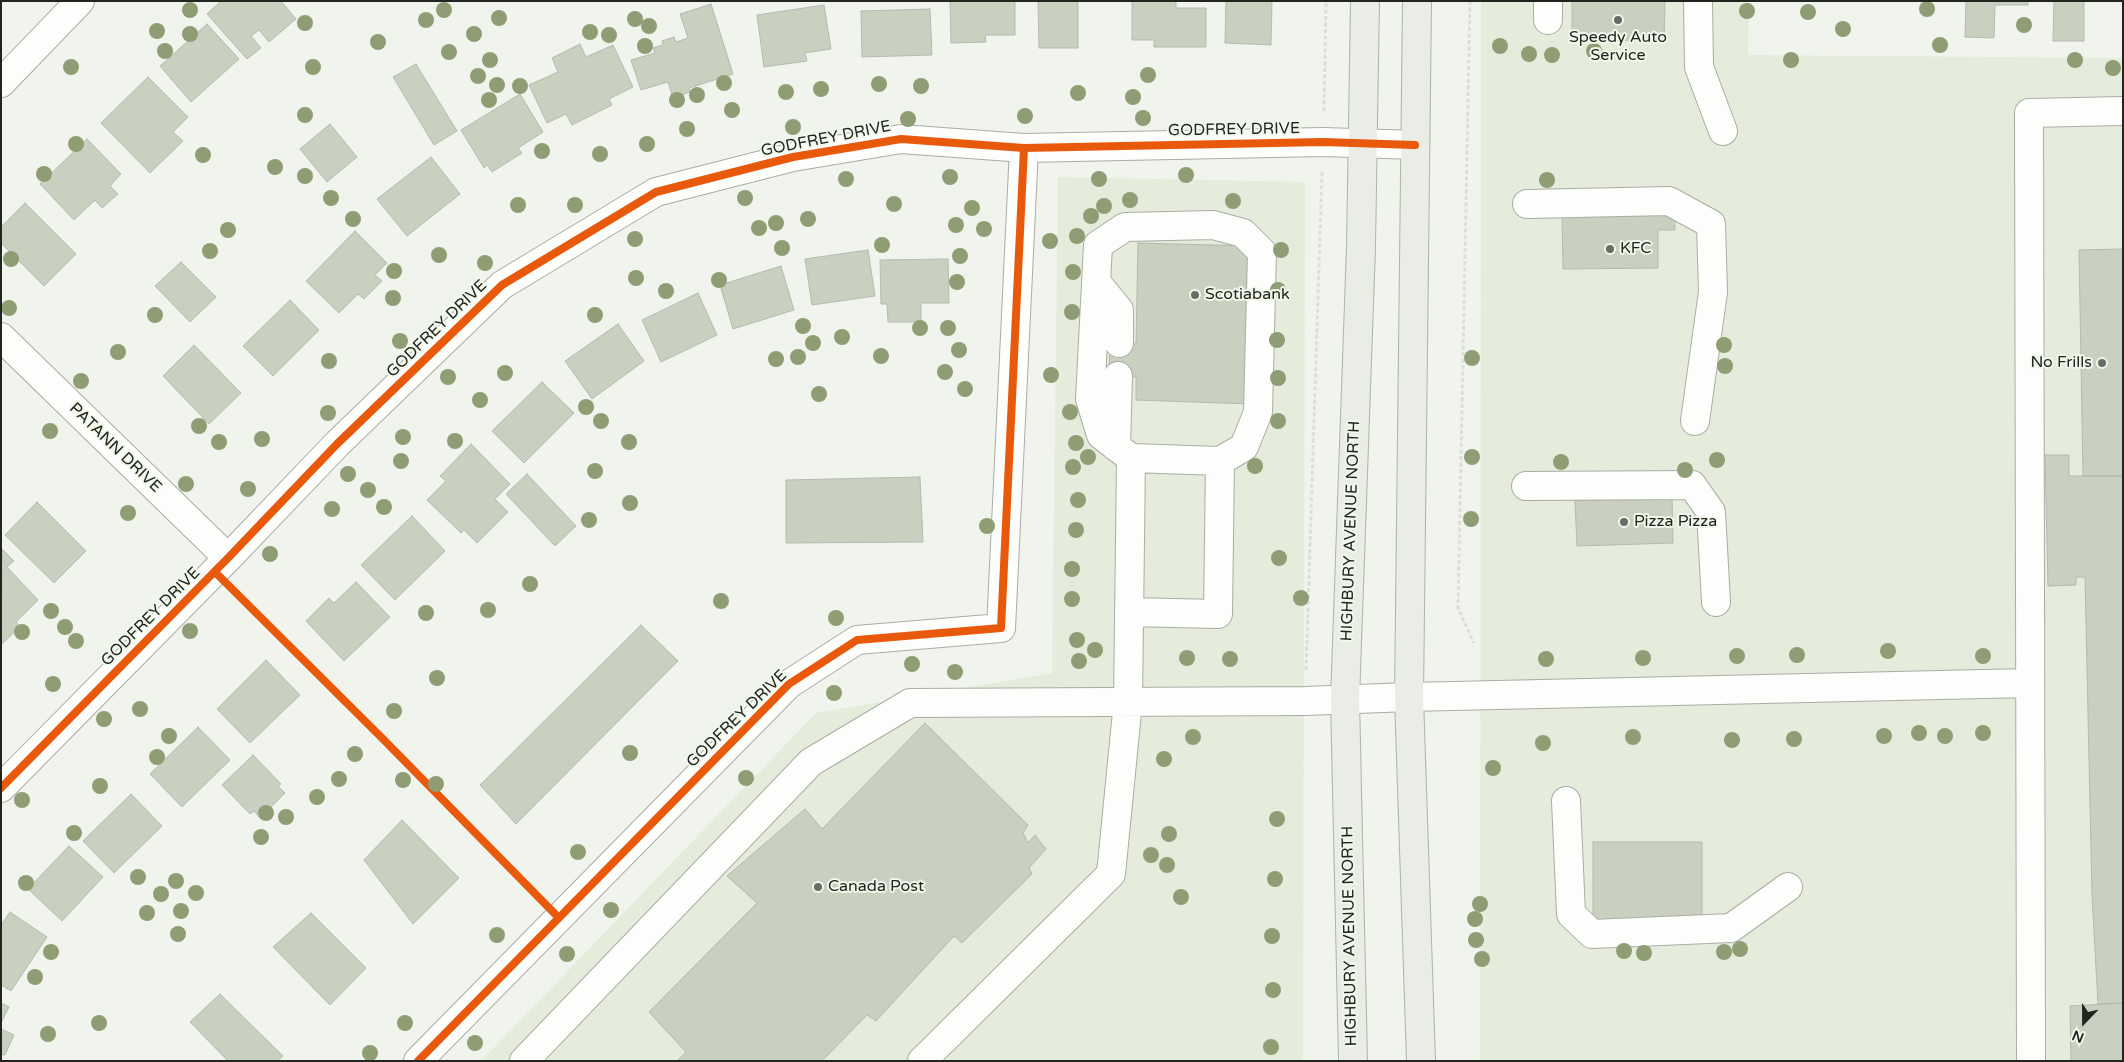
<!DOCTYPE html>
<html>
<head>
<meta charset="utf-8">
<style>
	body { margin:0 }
	#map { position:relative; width:2124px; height:1062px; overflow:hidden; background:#f1f4ec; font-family:"Varela Round",sans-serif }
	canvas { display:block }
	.frame { position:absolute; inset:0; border:2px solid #21241f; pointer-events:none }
	.north { position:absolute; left:2059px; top:997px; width:50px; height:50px; -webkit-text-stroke:4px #f1f8e9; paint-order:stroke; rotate:202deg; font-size:14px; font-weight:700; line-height:20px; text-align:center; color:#21241f }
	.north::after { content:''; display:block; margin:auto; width:18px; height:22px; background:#21241f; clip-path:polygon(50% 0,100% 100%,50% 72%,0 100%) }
</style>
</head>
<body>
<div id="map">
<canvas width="2124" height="1062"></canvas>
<div class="frame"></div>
<div class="north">N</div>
</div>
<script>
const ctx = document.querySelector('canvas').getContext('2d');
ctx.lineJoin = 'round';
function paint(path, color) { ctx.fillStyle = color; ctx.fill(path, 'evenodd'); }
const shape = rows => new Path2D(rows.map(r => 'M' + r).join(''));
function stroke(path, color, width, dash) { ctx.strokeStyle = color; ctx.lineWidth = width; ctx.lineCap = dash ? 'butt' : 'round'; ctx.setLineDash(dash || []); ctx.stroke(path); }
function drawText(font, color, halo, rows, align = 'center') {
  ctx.font = font + ' "Varela Round",sans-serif'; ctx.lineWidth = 4; ctx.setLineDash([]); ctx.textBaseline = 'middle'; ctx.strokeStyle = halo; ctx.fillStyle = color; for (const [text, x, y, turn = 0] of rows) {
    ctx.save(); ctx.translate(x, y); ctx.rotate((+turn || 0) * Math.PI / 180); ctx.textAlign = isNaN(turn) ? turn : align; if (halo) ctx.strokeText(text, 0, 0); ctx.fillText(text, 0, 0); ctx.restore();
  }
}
paint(shape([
	[1481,1,1749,1,1748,55,2123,58,2123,1061,1480,1061],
	[1058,177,1305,182,1303,1061,481,1061,816,713,1052,673]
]), '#e5ecdc');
const building = shape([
	[221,1,281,1,296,19,269,42,259,30,251,36,261,48,247,59,207,14,221,1],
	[950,1,1015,1,1015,35,985,35,986,42,951,43,950,1],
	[1038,1,1078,1,1078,48,1039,48,1038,1],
	[1132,1,1176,1,1176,8,1206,8,1206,47,1154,47,1154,40,1132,40,1132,1],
	[1226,1,1272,1,1271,45,1225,43,1226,1],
	[1572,1,1665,1,1664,41,1572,39,1572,1],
	[1966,1,2028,1,2028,5,1995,5,1994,38,1965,37,1966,1],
	[2054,1,2084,1,2084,41,2053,41,2054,1],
	[711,4,733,74,689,88,690,92,673,98,668,82,641,90,631,60,655,53,653,48,663,45,662,41,674,37,676,42,688,38,680,14,711,4],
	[824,5,831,49,805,53,807,61,764,67,757,15,824,5],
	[930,9,932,55,862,57,861,11,930,9],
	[207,24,239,59,191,102,160,66,207,24],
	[580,44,586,57,613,45,633,87,609,99,612,105,572,125,566,114,547,123,529,85,558,72,552,58,580,44],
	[416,64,457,131,434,145,393,77,416,64],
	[148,77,188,117,173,132,183,141,150,173,101,123,148,77],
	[520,94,543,132,518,148,522,153,492,172,487,165,484,168,461,130,520,94],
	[330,124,357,157,327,182,300,149,330,124],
	[87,139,121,174,110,186,118,194,102,208,95,200,74,220,40,184,87,139],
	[431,157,460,194,407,236,377,199,431,157],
	[25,203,76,254,44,286,1,243,1,227,25,203],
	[1675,212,1675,230,1658,230,1658,268,1563,269,1562,213,1675,212],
	[355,231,387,263,375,275,382,281,364,299,358,294,339,313,306,281,355,231],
	[1138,243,1253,246,1252,404,1136,400,1136,377,1109,376,1110,343,1136,344,1138,243],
	[2123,249,2123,476,2083,476,2079,250,2123,249],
	[868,250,875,296,812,305,805,259,868,250],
	[948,259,949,303,921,303,921,322,888,322,887,304,881,304,880,260,948,259],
	[181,262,216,297,190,322,155,286,181,262],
	[781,266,794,310,733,329,720,285,781,266],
	[698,293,717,335,661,362,642,320,698,293],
	[290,300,319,330,273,376,243,346,290,300],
	[618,324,644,361,592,399,565,361,618,324],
	[194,345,241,393,209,424,163,376,194,345],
	[542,382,574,413,524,463,492,431,542,382],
	[471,444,510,484,495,499,508,512,477,543,464,530,461,533,427,500,446,481,440,476,471,444],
	[2045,455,2069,455,2069,476,2123,476,2123,1003,2098,1004,2092,895,2085,577,2076,577,2076,585,2048,586,2045,455],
	[527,474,576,526,555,546,506,494,527,474],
	[920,477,923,542,786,543,786,480,920,477],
	[1672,497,1673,543,1577,546,1575,501,1672,497],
	[37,502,86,551,54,583,5,535,37,502],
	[412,516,445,551,395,600,361,565,412,516],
	[2,549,14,561,7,567,38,600,16,622,20,627,1,645,2,549],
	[356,582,390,617,344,661,306,621,329,598,334,603,356,582],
	[641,625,678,661,516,824,480,785,641,625],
	[266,660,300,695,250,743,217,709,266,660],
	[925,723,1028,825,1023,833,1028,843,1035,835,1046,849,1029,868,1032,874,962,943,954,936,876,1021,867,1015,822,1061,677,1061,686,1052,649,1012,757,903,727,876,805,809,822,829,925,723],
	[198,727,230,760,182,807,150,774,198,727],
	[253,755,281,784,278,786,285,793,260,818,254,811,250,814,222,785,253,755],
	[131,794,162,826,114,873,83,841,131,794],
	[402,820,459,878,413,924,364,860,402,820],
	[1593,842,1702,842,1702,927,1593,927,1593,842],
	[69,846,103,877,62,921,28,889,69,846],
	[10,912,47,937,11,991,1,985,1,925,10,912],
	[311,913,366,968,330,1005,273,947,311,913],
	[220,994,283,1056,278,1061,228,1061,190,1022,220,994],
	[1,1003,9,1007,1,1023,1,1003],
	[2123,1003,2123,1061,2071,1061,2070,1006,2123,1003],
	[1,1029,14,1035,5,1055,1,1054,1,1029]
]);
paint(building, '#c9d0bf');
stroke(building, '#b6b9b2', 1);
const minor = shape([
	[1698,1,1699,67,1723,131],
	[1548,20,1548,1],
	[1,83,80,1],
	[1527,204,1669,201,1711,224,1713,292,1695,421],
	[1096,282,1119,310,1119,343],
	[1,337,228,558],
	[1116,447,1118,376],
	[1526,486,1692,485,1711,512,1716,602],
	[1129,612,1218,614,1220,461],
	[1,788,228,558,337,444,502,285,656,192,793,157,901,139,1024,148,1323,142,1415,145],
	[1566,801,1571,914,1592,934,1731,928,1788,887],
	[418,1061,789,684,857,640,1001,628,1024,148],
	[524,1061,811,762,910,703,1305,701,1409,697,2029,683],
	[922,1061,1111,874,1128,702,1131,458,1101,435,1090,399,1098,245,1125,227,1213,225,1243,233,1262,252,1258,412,1244,447,1220,461,1131,458],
	[2031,1061,2029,113,2123,111]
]);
const major = shape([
	[1417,1,1409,697,1421,1061],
	[1353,1061,1345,699,1361,247,1365,1]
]);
stroke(minor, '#aaaca6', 30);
stroke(major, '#adb3a5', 30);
stroke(shape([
	[1470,1,1458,608,1474,643],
	[1324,111,1326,1],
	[1306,670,1322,172]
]), '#dddedb', 3, [4, 2.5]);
stroke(minor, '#fdfdfc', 28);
stroke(major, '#eaece6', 28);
stroke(shape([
	[215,572,382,738,559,918],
	[1,788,228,558,337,444,502,285,656,192,793,157,901,139,1024,148,1323,142,1415,145],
	[418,1061,789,684,857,640,1001,628,1024,148]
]), '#e8590c', 8);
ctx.fillStyle = '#8f9d75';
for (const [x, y] of [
	[1927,9],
	[190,10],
	[444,10],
	[1747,11],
	[1808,12],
	[499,18],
	[635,19],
	[426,20],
	[305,23],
	[2024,25],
	[649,26],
	[1843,29],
	[157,31],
	[590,32],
	[190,34],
	[474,34],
	[609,35],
	[378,42],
	[1940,45],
	[645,46],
	[1500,46],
	[165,51],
	[1594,51],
	[449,52],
	[1529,54],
	[1552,55],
	[490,60],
	[1791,60],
	[2075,60],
	[71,67],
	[313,67],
	[2113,68],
	[1148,75],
	[478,76],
	[724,83],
	[879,84],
	[497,85],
	[520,86],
	[921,86],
	[821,89],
	[786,92],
	[1078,93],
	[697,95],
	[1133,97],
	[489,100],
	[677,100],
	[732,110],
	[305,115],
	[1025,116],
	[1143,118],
	[908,119],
	[793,127],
	[687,129],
	[76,144],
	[647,144],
	[542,151],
	[600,154],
	[203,155],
	[275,167],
	[44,174],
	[1186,175],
	[305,176],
	[950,177],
	[846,179],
	[1099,179],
	[1547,180],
	[331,198],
	[745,198],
	[1130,200],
	[1233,201],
	[894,204],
	[518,205],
	[575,205],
	[1104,206],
	[972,208],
	[1091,216],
	[353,219],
	[808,219],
	[776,223],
	[956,225],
	[759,228],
	[984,229],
	[228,230],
	[1077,236],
	[635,239],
	[1050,241],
	[882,245],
	[782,248],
	[1281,250],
	[210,251],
	[439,255],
	[960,256],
	[11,259],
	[485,263],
	[394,271],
	[1073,272],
	[636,278],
	[719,280],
	[957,282],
	[1278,290],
	[666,291],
	[393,298],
	[9,308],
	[1072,312],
	[155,315],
	[595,315],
	[803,326],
	[920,328],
	[948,328],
	[842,337],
	[1277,340],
	[400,341],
	[813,343],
	[1724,345],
	[959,350],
	[118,352],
	[881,356],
	[798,357],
	[1472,358],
	[776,359],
	[329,361],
	[1725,366],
	[945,372],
	[505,373],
	[1051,375],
	[448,377],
	[1278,378],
	[81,381],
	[965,389],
	[819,394],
	[480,400],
	[586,407],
	[1070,412],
	[328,413],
	[601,421],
	[1278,421],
	[199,426],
	[50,431],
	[403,437],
	[262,439],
	[455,441],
	[219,442],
	[629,442],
	[1076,443],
	[1088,457],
	[1472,457],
	[1717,460],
	[401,461],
	[1561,462],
	[1255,466],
	[1073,467],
	[1685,470],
	[595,471],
	[348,474],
	[186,484],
	[248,489],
	[368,490],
	[1078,500],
	[630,503],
	[384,507],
	[332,509],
	[128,513],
	[1471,519],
	[589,520],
	[987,526],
	[1076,530],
	[270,554],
	[1279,558],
	[1072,569],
	[530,584],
	[1301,598],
	[1072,599],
	[721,601],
	[488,610],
	[51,611],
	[426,613],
	[836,618],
	[65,627],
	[190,631],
	[22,632],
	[1077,640],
	[76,641],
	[1095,650],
	[1888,651],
	[1797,655],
	[1737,656],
	[1983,656],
	[1187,658],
	[1643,658],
	[1230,659],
	[1546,659],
	[1079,661],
	[912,664],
	[955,672],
	[437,678],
	[53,684],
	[834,693],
	[140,709],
	[394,711],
	[104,719],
	[1919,733],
	[1983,733],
	[169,736],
	[1884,736],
	[1945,736],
	[1193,737],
	[1633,737],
	[1794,739],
	[1732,740],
	[1543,743],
	[630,753],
	[355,754],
	[157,757],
	[1164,759],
	[1493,768],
	[746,778],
	[339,779],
	[403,780],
	[436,784],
	[100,786],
	[317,797],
	[22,800],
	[266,813],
	[286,817],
	[1277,819],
	[74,833],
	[1169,834],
	[261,837],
	[578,852],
	[1151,855],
	[1167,865],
	[138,877],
	[1275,879],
	[176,881],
	[26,883],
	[196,893],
	[161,894],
	[1181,897],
	[1480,904],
	[611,910],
	[181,911],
	[147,913],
	[1475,919],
	[178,934],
	[497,935],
	[1272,936],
	[1476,940],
	[1740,949],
	[1624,951],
	[51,952],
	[1724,952],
	[1644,953],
	[567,954],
	[1482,959],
	[35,977],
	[1273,990],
	[99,1023],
	[405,1023],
	[48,1034],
	[475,1043],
	[1271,1047],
	[370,1053]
]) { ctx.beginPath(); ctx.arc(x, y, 8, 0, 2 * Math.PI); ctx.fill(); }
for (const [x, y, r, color] of [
	[1618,20,5,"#6a6d67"],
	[1610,249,5,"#6a6d67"],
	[1195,295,5,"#6a6d67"],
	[2102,363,5,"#6a6d67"],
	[1624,522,5,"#6a6d67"],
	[818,887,5,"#6a6d67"]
]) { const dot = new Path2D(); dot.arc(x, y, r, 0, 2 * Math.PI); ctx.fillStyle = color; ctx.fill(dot); stroke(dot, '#f1f8e9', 2); }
drawText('16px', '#21241f', '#f1f8e9', [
	["Speedy Auto",1618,38,"center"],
	["Service",1618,56,"center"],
	["KFC",1620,249],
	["Scotiabank",1205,295],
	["No Frills",2092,363,"right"],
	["Pizza Pizza",1634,522],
	["Canada Post",828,887]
], 'left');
drawText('16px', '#21241f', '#f1f8e9', [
	["GODFREY DRIVE",1234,130,-1],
	["GODFREY DRIVE",826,139,-11],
	["GODFREY DRIVE",437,329,-44],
	["PATANN DRIVE",115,448,44],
	["HIGHBURY AVENUE NORTH",1351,531,-88],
	["GODFREY DRIVE",151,617,-45],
	["GODFREY DRIVE",737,719,-44],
	["HIGHBURY AVENUE NORTH",1350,936,-91]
]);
</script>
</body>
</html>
